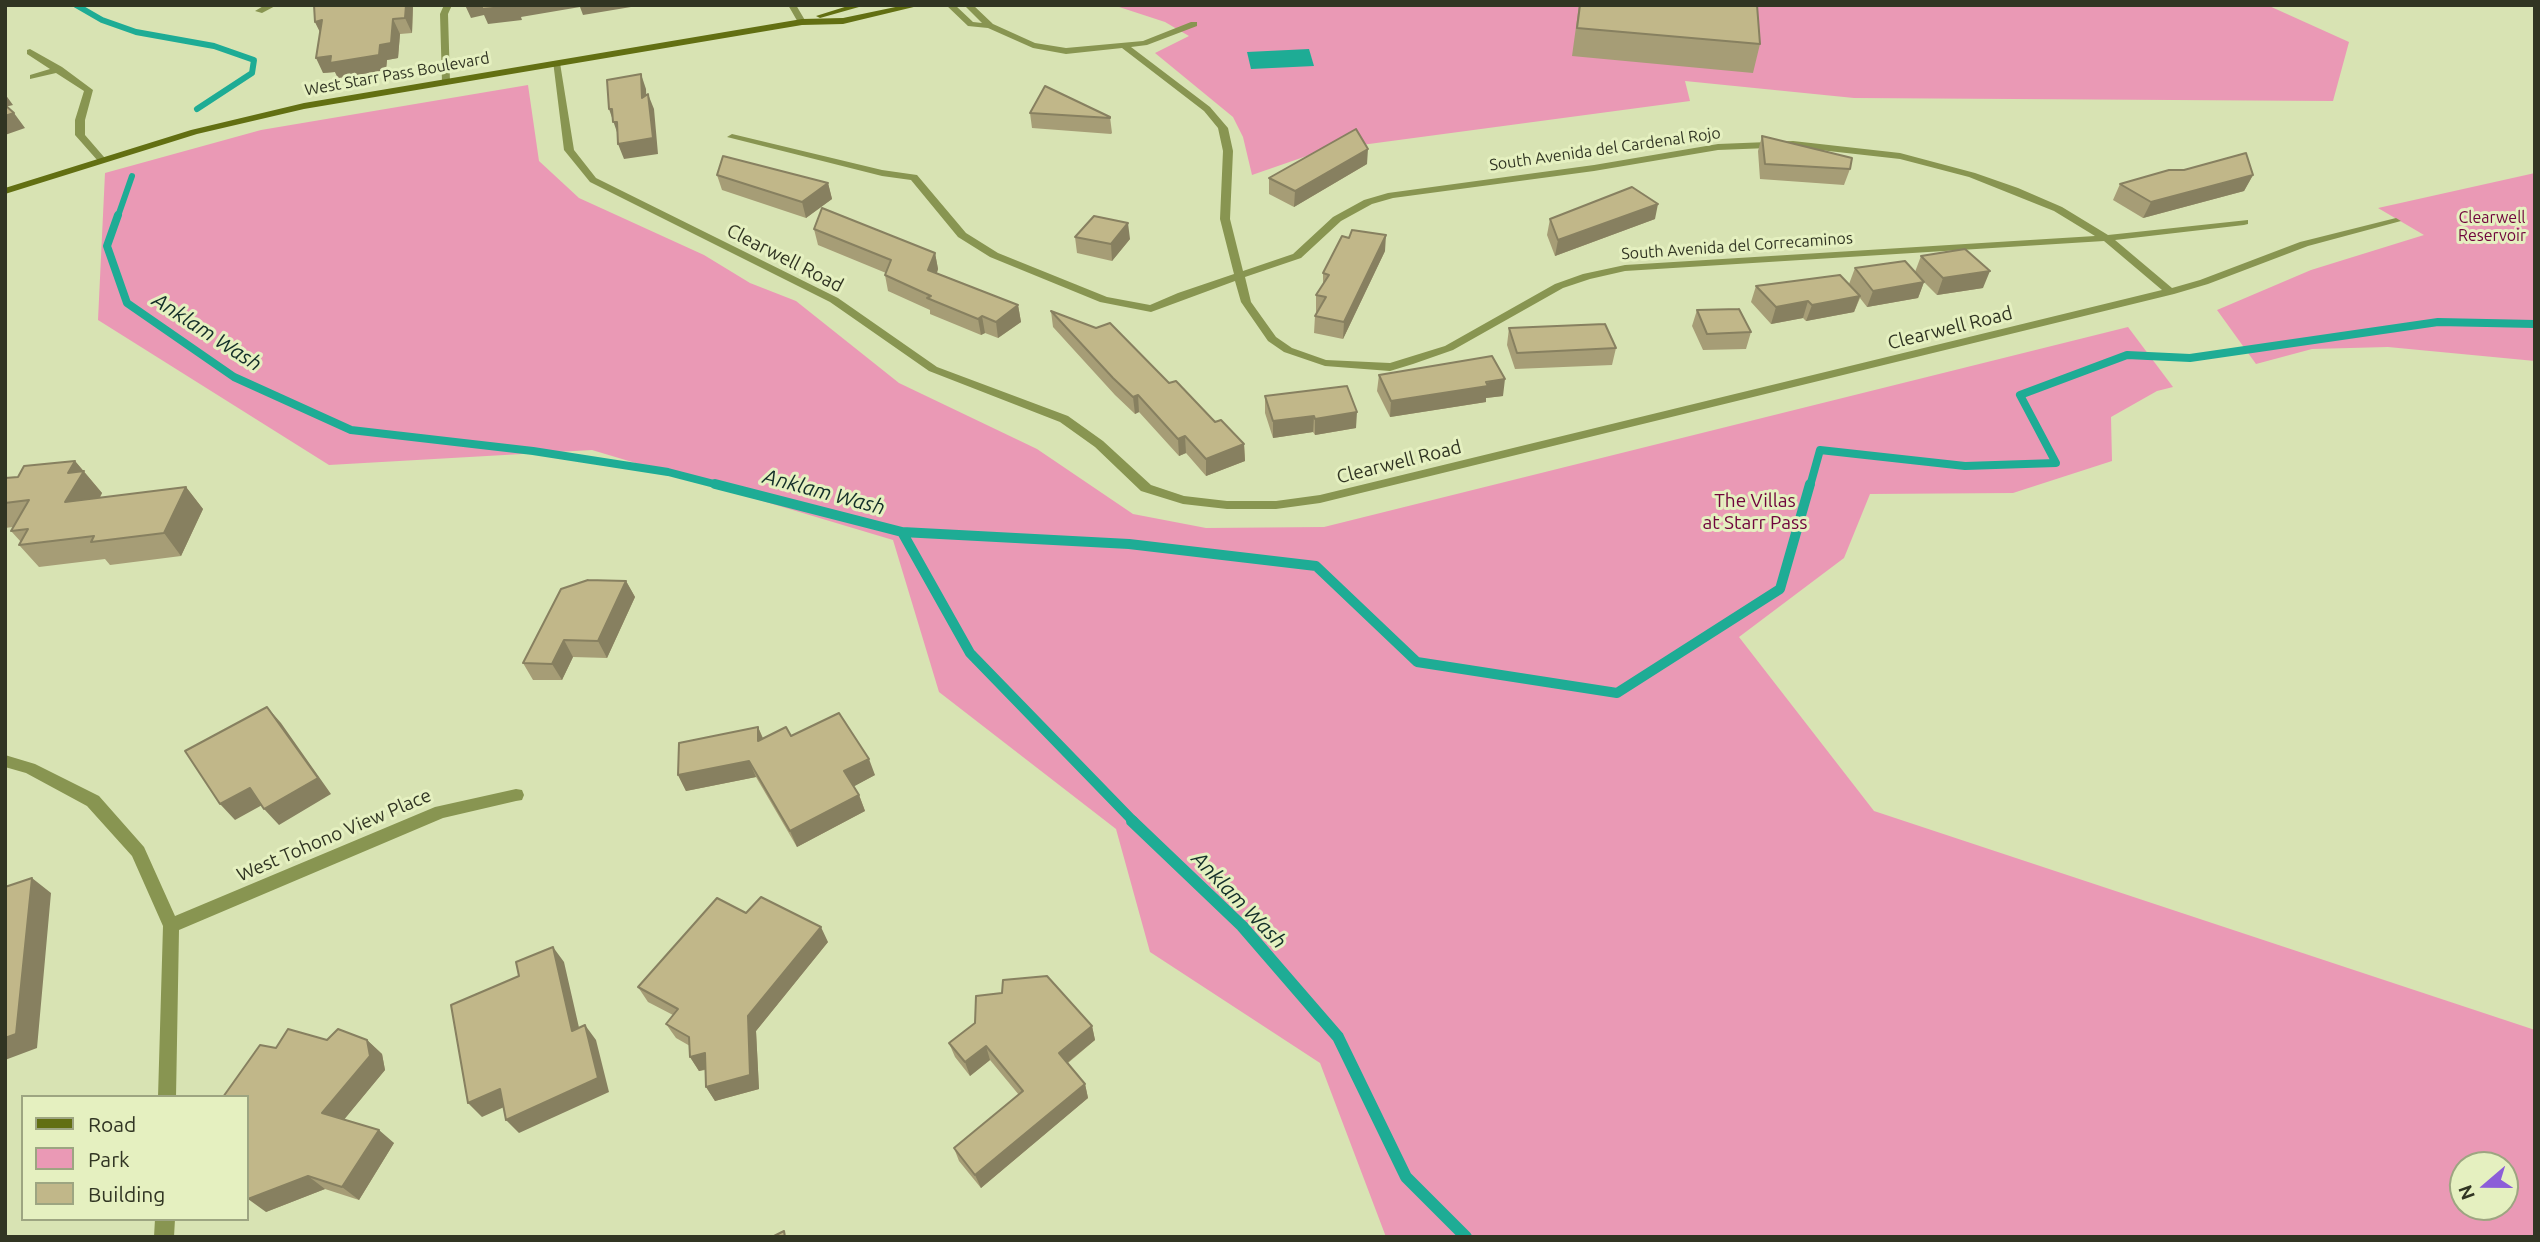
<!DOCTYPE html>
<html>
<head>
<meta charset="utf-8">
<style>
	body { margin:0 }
	#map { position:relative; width:2540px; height:1242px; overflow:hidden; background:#d8e3b3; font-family:Ubuntu,sans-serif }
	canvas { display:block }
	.frame { position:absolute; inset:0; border:7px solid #313523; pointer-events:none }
	.legend { position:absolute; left:21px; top:1095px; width:228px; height:126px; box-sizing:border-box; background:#e5f0c0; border:2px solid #9da581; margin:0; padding:9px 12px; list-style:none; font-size:21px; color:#313523 }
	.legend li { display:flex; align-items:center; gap:14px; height:35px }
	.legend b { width:35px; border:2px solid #9da581 }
	.north { position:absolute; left:2449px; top:1151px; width:70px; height:70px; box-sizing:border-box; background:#e5f0c0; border:2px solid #9da581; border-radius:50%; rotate:250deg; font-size:19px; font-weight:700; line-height:28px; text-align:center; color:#313523 }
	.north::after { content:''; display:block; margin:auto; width:24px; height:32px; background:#8c5ed8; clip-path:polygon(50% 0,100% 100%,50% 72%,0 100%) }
</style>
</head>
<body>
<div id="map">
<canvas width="2540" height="1242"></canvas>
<div class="frame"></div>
<ul class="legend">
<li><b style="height:9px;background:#626f12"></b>Road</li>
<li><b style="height:19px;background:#ea99b5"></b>Park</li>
<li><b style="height:19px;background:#c1b789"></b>Building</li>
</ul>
<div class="north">N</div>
</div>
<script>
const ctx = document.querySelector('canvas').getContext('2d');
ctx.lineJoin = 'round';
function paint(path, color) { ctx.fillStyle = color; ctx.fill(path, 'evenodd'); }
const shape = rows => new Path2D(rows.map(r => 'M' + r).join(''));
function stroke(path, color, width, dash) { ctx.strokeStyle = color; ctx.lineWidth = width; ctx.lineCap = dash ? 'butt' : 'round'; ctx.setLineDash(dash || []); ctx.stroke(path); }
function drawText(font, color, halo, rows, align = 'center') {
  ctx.font = font + ' Ubuntu,sans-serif'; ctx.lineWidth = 6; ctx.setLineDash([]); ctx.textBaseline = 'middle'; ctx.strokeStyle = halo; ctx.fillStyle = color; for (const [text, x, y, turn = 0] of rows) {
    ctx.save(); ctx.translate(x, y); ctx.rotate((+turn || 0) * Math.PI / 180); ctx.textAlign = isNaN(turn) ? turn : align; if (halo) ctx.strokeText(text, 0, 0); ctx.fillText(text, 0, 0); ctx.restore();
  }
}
paint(shape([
	[1113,5,2267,5,2349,42,2333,101,1854,98,1685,81,1690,101,1324,150,1252,175,1243,137,1233,117,1155,53,1189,36,1165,22],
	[528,85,539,161,579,198,704,255,750,283,796,301,899,383,1037,449,1133,514,1206,528,1324,527,2128,327,2173,387,2157,391,2111,417,2112,461,2013,493,1870,494,1844,558,1739,637,1874,811,2535,1030,2535,1237,1386,1237,1320,1063,1150,952,1116,829,939,692,893,540,592,450,329,465,98,320,105,173,261,130],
	[2463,1165,2505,1165,2505,1207,2463,1207],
	[2535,173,2535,361,2388,347,2312,349,2256,364,2217,310,2311,270,2424,235,2378,208]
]), '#ea99b5');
paint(shape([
	[1309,49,1314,66,1251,69,1247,52]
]), '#1eac95');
stroke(shape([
	[76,5,102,20,136,32,214,46,254,60,252,73,197,109],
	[118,216,132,176]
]), '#1eac95', 6);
stroke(shape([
	[118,215,107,246,127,303,234,377,351,430,533,451,668,472,722,486],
	[1810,486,1820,450,1965,466,2056,463,2020,395,2127,355,2190,358,2438,322,2535,324]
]), '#1eac95', 8);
stroke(shape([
	[715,484,902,532,970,653,1134,822],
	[902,532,1129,544,1316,566,1417,662,1617,693,1780,589,1810,484]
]), '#1eac95', 10);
stroke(shape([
	[1132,821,1242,926,1338,1037,1406,1177,1466,1237]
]), '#1eac95', 12);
paint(shape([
	[265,5,277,5,262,13,255,11,265,5],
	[444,5,452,5,448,14,450,82,446,85,442,82,440,14,444,5],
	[788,5,796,5,806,22,805,24,799,24,788,5],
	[946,5,955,5,973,22,982,23,964,5,973,5,993,24,1035,43,1066,48,1143,41,1191,22,1197,22,1197,26,1147,45,1131,47,1210,107,1228,128,1233,151,1230,219,1243,271,1293,254,1333,217,1364,200,1388,193,1594,165,1718,144,1793,141,1900,153,1975,173,2018,188,2062,207,2108,235,2248,220,2248,224,2244,225,2115,240,2172,288,2200,280,2300,242,2396,218,2401,221,2308,246,2208,284,2174,294,1320,503,1276,509,1227,509,1183,504,1141,491,1095,447,1060,422,929,371,830,302,590,182,564,150,553,61,560,63,574,150,596,178,838,298,937,367,1068,416,1103,441,1151,485,1184,496,1227,501,1276,501,1320,495,2162,290,2104,241,1625,271,1590,279,1563,288,1453,350,1413,364,1390,371,1325,366,1284,352,1268,341,1241,302,1235,281,1151,312,1100,302,990,257,958,237,911,180,882,176,727,137,732,134,882,170,917,175,966,233,998,253,1107,297,1150,305,1178,293,1234,274,1220,219,1223,151,1218,128,1204,111,1122,48,1066,54,1033,48,988,28,968,26,946,5],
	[1793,147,1900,159,1969,177,2054,211,2095,236,1625,265,1583,274,1555,284,1445,346,1390,363,1326,360,1292,348,1276,337,1251,302,1245,277,1301,258,1341,221,1372,204,1393,198,1594,171,1718,150,1793,147],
	[30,49,62,67,93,90,85,120,85,135,104,157,104,161,98,161,75,135,75,120,84,91,56,73,30,79,30,75,50,69,27,54,27,50,30,49],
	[5,755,35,764,99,796,144,847,175,916,435,807,516,789,522,790,524,795,522,800,516,801,443,818,179,930,176,1097,158,1097,163,926,132,856,87,806,26,773,5,767,5,755],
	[155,1219,175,1219,174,1237,154,1237,155,1219]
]), '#889551');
paint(shape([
	[851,5,866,5,820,18,816,16,851,5],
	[905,5,922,5,843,24,802,25,304,109,197,134,5,194,5,188,191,130,304,103,802,19,843,18,905,5]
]), '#626f12');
paint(shape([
	[413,5,412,33,400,34,398,58,387,60,386,70,338,78,335,72,323,73,320,32,315,22],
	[1579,5,1757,5,1760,44,1753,73,1572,56],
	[1030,113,1110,117,1112,133,1111,134,1032,128],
	[1762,136,1850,169,1844,185,1760,179,1758,151],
	[1367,164,1294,207,1269,194,1269,178],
	[717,175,828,183,832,199,806,218,722,190],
	[2253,175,2244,191,2143,218,2113,200,2120,184],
	[1550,219,1655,219,1555,256,1547,235],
	[814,229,935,253,938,269,937,273,1018,305,1021,322,998,338,985,333,981,335,930,314,930,310,888,291,885,275,886,273,818,245],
	[1075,237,1130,239,1112,261,1077,253],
	[1385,251,1343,339,1314,333,1315,316,1317,312,1316,312,1316,295,1323,285,1323,273],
	[1921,256,1983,288,1937,295,1924,282,1918,298,1867,307,1860,298,1854,312,1806,321,1803,318,1771,324,1751,302,1756,286,1849,284,1855,268,1915,272],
	[1697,310,1751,332,1746,349,1703,350,1692,326],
	[1051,311,1169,383,1244,444,1245,461,1206,476,1186,453,1179,456,1139,412,1135,414,1115,395,1053,327],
	[1509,328,1616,348,1612,365,1515,369,1507,345],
	[1379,375,1503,396,1486,398,1486,402,1390,417,1377,391],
	[1265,396,1356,428,1315,435,1313,432,1273,438,1265,413],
	[75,461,102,493,100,498,186,487,203,509,181,556,110,565,105,559,39,567,19,545,21,542,11,531,13,527,5,528,5,478,18,477],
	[626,581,635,597,607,658,573,657,562,680,533,680,523,663],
	[758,727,763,738,791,736,875,775,854,786,859,795,865,811,797,847,756,777,686,791,678,775],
	[746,913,828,942,756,1031,759,1089,715,1101,706,1087,705,1070,699,1071,690,1057,690,1046,676,1038,666,1024,673,1015,648,1002,638,987],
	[1092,1026,1095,1040,1068,1063,1085,1084,1088,1098,981,1188,959,1161,954,1148,1019,1095,990,1060,970,1076,955,1057,949,1043],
	[327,1040,367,1040,382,1054,385,1070,344,1119,394,1143,359,1200,325,1189,266,1212,276,1048]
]), '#a69d76');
paint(shape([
	[406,5,413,5,412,33,405,18],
	[465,5,643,5,583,15,580,7,521,17,522,20,488,24,484,15,471,18],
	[393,19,400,34,398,58,387,60,386,70,338,78,335,72,323,73,316,58,380,45],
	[322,20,322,36,315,22],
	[641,74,646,89,647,113,642,98],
	[5,94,13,105,5,107],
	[648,94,654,109,658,154,624,159,618,144],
	[609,109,612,109,618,124,619,138],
	[14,113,25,128,5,135,5,116],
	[1368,149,1367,164,1294,207,1295,191],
	[2253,175,2244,191,2143,218,2151,202],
	[828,183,832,199,806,218,802,202],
	[1658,204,1655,219,1555,256,1558,240],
	[1128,223,1130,239,1112,261,1111,244],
	[1386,235,1385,251,1343,339,1344,322],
	[935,253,938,269,932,286,928,270],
	[1990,271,1983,288,1937,295,1943,278],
	[1924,282,1918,298,1867,307,1873,291],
	[1860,296,1854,312,1806,321,1812,305],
	[1808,301,1803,318,1771,324,1776,307],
	[1018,305,1021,322,998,338,996,322],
	[982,316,985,333,981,335,978,319],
	[1505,379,1503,396,1486,398,1486,402,1390,417,1391,401],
	[1138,395,1139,412,1135,414,1133,397],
	[1357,412,1356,428,1315,435,1315,419],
	[1314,416,1313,432,1273,438,1273,421],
	[1185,436,1186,453,1179,456,1178,439],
	[1244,444,1245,461,1206,476,1206,459],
	[75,461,102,493,84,524,65,502,68,473],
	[186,487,203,509,181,556,164,533],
	[626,581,635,597,607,658,598,641],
	[564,640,573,657,562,680,552,664],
	[267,707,281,723,331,794,279,825,264,809],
	[758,727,765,744,758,741],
	[869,759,875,775,851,788,844,771],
	[749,761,756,777,686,791,678,775],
	[250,788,264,804,235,820,220,804],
	[859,795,865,811,797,847,790,831],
	[32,878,51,893,37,1048,5,1060,5,1038],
	[821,927,828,942,756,1031,759,1089,715,1101,706,1087,748,1016],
	[553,947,564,962,583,1045,572,1031],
	[585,1025,596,1040,609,1092,519,1133,506,1120],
	[1092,1026,1095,1040,1062,1067,1059,1053],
	[367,1040,382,1054,385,1070,338,1127,322,1113],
	[986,1046,990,1060,970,1076,965,1062],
	[705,1053,714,1067,699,1071,690,1057],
	[1085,1084,1088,1098,981,1188,975,1175],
	[500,1089,513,1103,482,1117,468,1103],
	[379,1130,394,1143,359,1200,342,1187],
	[308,1176,325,1189,266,1212,248,1199]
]), '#878060');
const building = shape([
	[314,5,406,5,405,18,393,19,391,43,380,45,379,55,330,63,331,56,316,58,322,20,315,22,314,5],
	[482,5,516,5,516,6,482,9,482,5],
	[1580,5,1757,5,1760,44,1577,28,1580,5],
	[641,74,642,98,648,94,653,138,618,144,617,122,613,122,612,109,609,109,607,80,641,74],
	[1045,86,1110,117,1110,118,1030,113,1045,86],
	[5,105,14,113,5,116,5,105],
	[1356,129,1368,149,1295,191,1269,178,1356,129],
	[1762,136,1852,158,1850,169,1765,164,1762,136],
	[2246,153,2253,175,2151,202,2120,184,2169,170,2184,170,2246,153],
	[723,156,828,183,802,202,717,175,723,156],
	[1632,187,1658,204,1558,240,1550,219,1632,187],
	[822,208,935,253,928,270,1018,305,996,322,982,316,978,319,927,298,931,296,885,275,891,260,814,229,822,208],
	[1094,216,1128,223,1111,244,1075,237,1094,216],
	[1352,230,1386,235,1344,322,1315,316,1326,297,1316,295,1329,275,1323,273,1342,236,1349,238,1352,230],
	[1965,249,1990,271,1943,278,1921,256,1965,249],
	[1905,261,1924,282,1873,291,1855,268,1905,261],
	[1840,275,1860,296,1812,305,1808,301,1776,307,1756,286,1840,275],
	[1739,309,1751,332,1707,334,1697,310,1739,309],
	[1051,311,1096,328,1110,323,1169,383,1176,381,1215,422,1221,420,1244,444,1206,459,1185,436,1178,439,1138,395,1133,397,1113,378,1051,311],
	[1605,324,1616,348,1517,353,1509,328,1605,324],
	[1492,356,1505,379,1486,382,1488,386,1391,401,1379,375,1492,356],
	[1347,386,1357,412,1315,419,1314,416,1273,421,1265,396,1347,386],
	[75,461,68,473,84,471,65,502,186,487,164,533,91,542,94,536,19,545,28,529,11,531,29,500,5,503,5,478,18,477,24,466,75,461],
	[588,580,626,581,598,641,564,640,552,664,523,663,561,589,588,580],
	[267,707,318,778,264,809,250,788,220,804,185,751,267,707],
	[839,713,869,759,844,771,859,795,790,831,749,761,678,775,679,743,758,727,758,741,786,727,791,736,839,713],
	[32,878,16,1034,5,1038,5,887,32,878],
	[761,897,821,927,748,1016,750,1075,706,1087,705,1053,690,1057,689,1037,666,1024,678,1009,638,987,717,898,746,913,761,897],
	[553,947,572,1031,585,1025,598,1078,506,1120,500,1089,468,1103,451,1005,519,976,516,962,553,947],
	[1047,976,1092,1026,1059,1053,1085,1084,975,1175,954,1148,1023,1091,986,1046,965,1062,949,1043,975,1023,976,996,1002,993,1003,980,1047,976],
	[288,1029,327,1040,338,1029,367,1040,370,1056,322,1113,379,1130,342,1187,308,1176,248,1199,247,1192,247,1097,223,1097,260,1045,276,1048,288,1029],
	[784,1231,785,1237,772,1237,784,1231]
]);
paint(building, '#c1b789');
stroke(building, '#878060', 2);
drawText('16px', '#313523', '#e5f0c0', [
	["West Starr Pass Boulevard",397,74,-10],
	["South Avenida del Cardenal Rojo",1605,149,-8],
	["South Avenida del Correcaminos",1737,246,-4]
]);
drawText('16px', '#70043c', '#e5f0c0', [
	["Clearwell",2492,218],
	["Reservoir",2492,236]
]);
drawText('19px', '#313523', '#e5f0c0', [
	["Clearwell Road",785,258,27],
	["Clearwell Road",1950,328,-14],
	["Clearwell Road",1399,462,-14],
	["West Tohono View Place",334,835,-23]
]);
drawText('19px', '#70043c', '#e5f0c0', [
	["The Villas",1755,501],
	["at Starr Pass",1755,523]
]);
drawText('italic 21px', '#142f29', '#e5f0c0', [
	["Anklam Wash",207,332,33],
	["Anklam Wash",824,492,15],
	["Anklam Wash",1239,900,46]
]);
</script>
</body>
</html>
